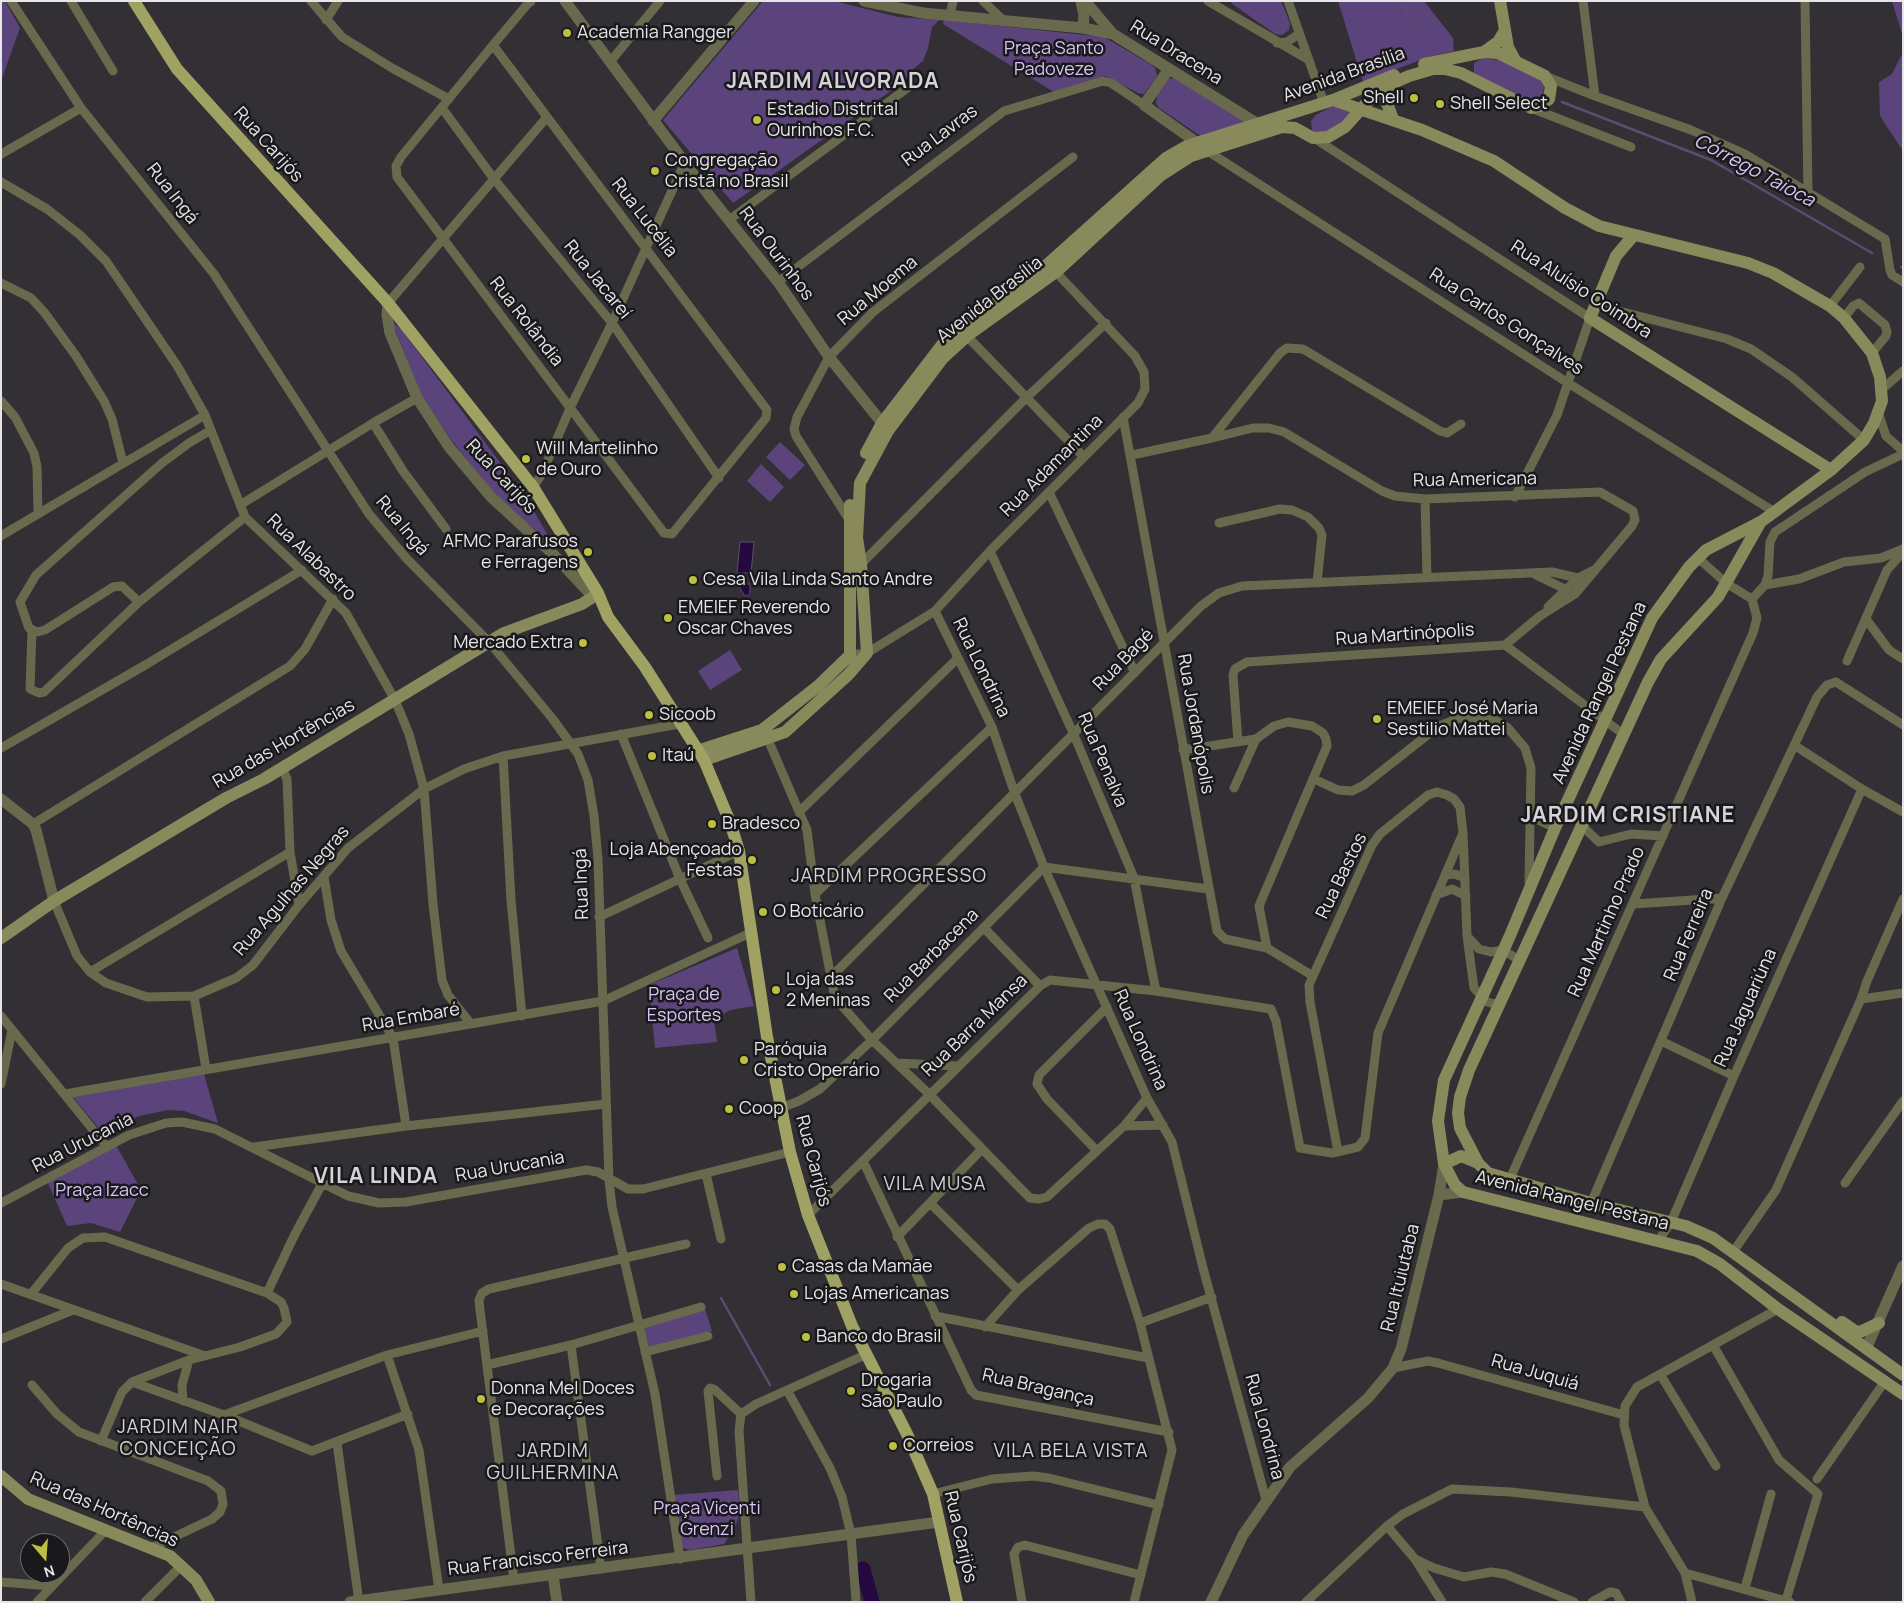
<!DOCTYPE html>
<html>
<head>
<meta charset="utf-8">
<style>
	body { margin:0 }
	#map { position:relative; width:1904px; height:1603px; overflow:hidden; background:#323034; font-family:Manrope,sans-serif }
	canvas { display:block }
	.frame { position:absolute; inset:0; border:2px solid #e6e5e8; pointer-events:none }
	.north { position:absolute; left:20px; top:1533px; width:50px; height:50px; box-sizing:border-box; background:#19191b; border:1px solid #6b6b6d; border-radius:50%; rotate:162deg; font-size:14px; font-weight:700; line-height:20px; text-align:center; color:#e6e5e8 }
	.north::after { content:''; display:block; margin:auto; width:18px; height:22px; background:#bdbf43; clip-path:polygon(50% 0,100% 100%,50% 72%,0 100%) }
</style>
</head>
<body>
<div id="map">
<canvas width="1904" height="1603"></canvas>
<div class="frame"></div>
<div class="north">N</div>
</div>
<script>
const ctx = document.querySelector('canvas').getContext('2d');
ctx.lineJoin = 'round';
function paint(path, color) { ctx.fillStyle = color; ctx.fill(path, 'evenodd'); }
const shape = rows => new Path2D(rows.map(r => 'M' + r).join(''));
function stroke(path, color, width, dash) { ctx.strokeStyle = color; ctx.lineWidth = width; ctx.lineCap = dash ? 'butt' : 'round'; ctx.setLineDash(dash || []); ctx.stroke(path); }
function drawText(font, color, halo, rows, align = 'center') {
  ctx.font = font + ' Manrope,sans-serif'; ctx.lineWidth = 5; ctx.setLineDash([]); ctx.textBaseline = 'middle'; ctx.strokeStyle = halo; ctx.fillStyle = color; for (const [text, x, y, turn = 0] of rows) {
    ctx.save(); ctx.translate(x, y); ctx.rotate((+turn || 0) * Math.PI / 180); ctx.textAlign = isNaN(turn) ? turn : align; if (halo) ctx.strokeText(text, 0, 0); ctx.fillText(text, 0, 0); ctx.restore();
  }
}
paint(shape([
	[1,1,5,1,20,28,1,81],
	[763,1,834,1,898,17,939,20,932,27,928,48,923,61,911,71,906,80,733,203,663,120],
	[1234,1,1281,1,1290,23,1289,30,1282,35,1275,34,1231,3],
	[1338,1,1424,1,1453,38,1454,51,1428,57,1363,82],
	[1892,1,1903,1,1903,37],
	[944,20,1104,37,1150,64,1155,68,1157,76,1144,94,1138,93,1105,76,1054,92,943,24],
	[1903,52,1903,151,1880,116,1879,82,1892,74],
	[1483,58,1498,60,1537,77,1544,84,1543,97,1533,103,1474,73,1474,63],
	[1175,78,1246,122,1202,136,1199,135,1159,108,1156,103,1157,96,1169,79],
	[1331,107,1336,107,1350,112,1350,118,1321,136,1312,131,1311,121,1316,115],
	[392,322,401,329,525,496,555,547,492,492,453,442,419,392],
	[780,442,805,465,790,480,766,457],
	[761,464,784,487,770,502,747,481],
	[730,650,742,670,710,690,698,671],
	[737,948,754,1006,730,1010,714,1020,717,1042,655,1048,649,985],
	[204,1074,218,1123,184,1111,168,1110,139,1116,102,1132,73,1097],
	[116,1145,141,1190,120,1232,91,1223,67,1226,47,1181],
	[705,1309,712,1331,649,1347,644,1327],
	[738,1490,740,1513,734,1530,724,1544,690,1550,680,1547,673,1495]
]), '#5b437b');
const water = shape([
	[740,542,754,542,751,573,737,573,740,542],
	[738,584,750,584,750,593,747,596,744,595,738,584]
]);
paint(water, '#25083f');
stroke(water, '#5f4a72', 1);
stroke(shape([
	[1399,1,1411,17,1424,26],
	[1562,102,1711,160,1872,253],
	[1901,267,1903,268],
	[721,1298,770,1385]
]), '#5f4a72', 2.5);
stroke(shape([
	[863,1569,872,1602]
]), '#25083f', 15);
stroke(shape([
	[11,1,81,108,214,274,369,514,407,559,489,642,552,718,578,754,588,780,594,816,598,859,609,1180,612,1207,655,1394,680,1559],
	[71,1,113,71],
	[311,1,342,37,392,68,449,99],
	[983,1,1002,19],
	[1208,1,1309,60],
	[1288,1,1324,103],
	[1583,1,1595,96],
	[1805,1,1808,192],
	[950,15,953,1],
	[326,20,338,1],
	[1277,43,1287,42,1299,34],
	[493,45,767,410,766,418,672,534,664,533,397,177,396,166,401,157,493,45,530,1],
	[610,62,660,1],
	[1545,76,1595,96,1691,130,1745,154,1885,239,1890,270,1892,275,1903,282],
	[442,108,494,179,612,323,719,478],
	[1531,108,1631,147],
	[1314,138,1590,318,1557,415,1515,497],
	[1206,150,1568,383,1773,511],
	[1,154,81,108],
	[1,182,47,209,80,235,106,261,178,367,205,415,245,517,346,613,395,700,409,734,424,789,433,904,442,980,448,995,471,1024],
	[729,220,910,86],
	[778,282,1004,111,1103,81,1111,83,1144,105],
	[1,283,31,298,44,312,76,356,104,401,112,419,123,463],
	[388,303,547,117],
	[1596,305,1727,339,1751,349,1792,377,1864,440],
	[1830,306,1860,267],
	[1844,318,1853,306,1859,303,1885,325,1887,332,1886,336,1872,353],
	[963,332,1083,456],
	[1881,390,1903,371],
	[1,401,15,417,34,453,37,467,38,513],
	[1878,412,1886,436,1903,451],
	[1123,417,1217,931,1225,939,1267,948,1313,976],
	[373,423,403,471,446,529],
	[1212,438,1253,428,1269,428,1284,432,1382,491,1395,496,1425,499,1600,492,1633,511,1635,520,1632,526,1575,594,1540,616,1505,645],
	[1132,455,1212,438,1280,353,1287,348,1303,349,1440,431,1447,433,1461,424],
	[533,487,542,474,571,406,612,323,685,162],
	[1049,492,1135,673],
	[1425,499,1427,578],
	[240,505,373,423,417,398],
	[848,518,796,436,794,429,797,417,829,357,873,312,1073,157],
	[1219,523,1280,509,1292,510,1308,517,1319,528,1322,535,1317,583],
	[1,536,205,415],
	[990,551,1074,735,1134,878,1156,991],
	[859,566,1026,398,1106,323],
	[1536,575,1565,589],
	[1765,585,1799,579,1844,562,1881,558,1903,549],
	[1752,599,1765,585,1768,576,1770,542,1775,532,1865,472,1903,454],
	[139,602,122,586,113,587,45,630,37,632,29,628,20,602,36,575,162,463,189,443,211,430],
	[1548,607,1578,578,1596,569],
	[935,611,992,727,1015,794,1044,867,1147,1098,1172,1142,1203,1268,1266,1500],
	[1866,619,1889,650,1903,659],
	[32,631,30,689,39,693,44,692,139,602,245,517],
	[850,655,867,653,935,611,990,551,1138,403,1145,389,1144,372,1135,356,1052,268],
	[1847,661,1887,570,1903,552],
	[621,734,680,879,708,938],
	[766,735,807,830,815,894,834,993,837,1000,872,1040,929,1094,1019,1187,1030,1198,1039,1199,1047,1197,1124,1126,1147,1098],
	[1238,742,1233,675,1235,669,1247,662,1505,645,1623,734],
	[1794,745,1862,789,1903,812],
	[1,748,147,664,302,570],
	[1183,750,1256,739,1274,726,1288,722,1312,726,1323,733,1326,739,1327,746,1259,906,1267,948],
	[503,756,511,900,522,1016],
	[282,768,287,779,290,852,299,905],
	[1314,779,1338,790,1352,791,1364,785,1439,726,1460,718,1471,717,1497,721,1507,727,1525,748,1531,768,1529,883],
	[1234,788,1256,739],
	[800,811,958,658],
	[1531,811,1538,820,1555,828],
	[33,824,290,666,305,649,333,599],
	[1581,825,1599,842,1631,834,1663,836],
	[1445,875,1455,874,1465,878],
	[324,877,331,920,341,951,393,1038,406,1126],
	[815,894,992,727],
	[1436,895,1452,889,1466,896],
	[54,901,77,956,90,972,106,983,147,997,194,996,236,978,253,965,299,905,348,848,424,789,464,769,503,756,679,724],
	[1634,904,1722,898],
	[599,917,739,851],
	[984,928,1040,986],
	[1467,936,1479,949,1491,952,1503,950,1519,960],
	[90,972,290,852],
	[832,976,1164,643,1201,606,1219,593,1242,586,1552,572,1578,578],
	[194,996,206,1069],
	[1861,999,1903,993],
	[1,1016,107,1147],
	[1661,1041,1734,1076],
	[897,1063,957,1066],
	[1,1084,12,1030],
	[65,1094,603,1001,750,933],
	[781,1108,799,1101,820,1089,872,1040,1044,867,1208,889],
	[1124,1126,1163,1125],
	[254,1147,406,1126,606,1104],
	[1096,1150,1047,1099,1037,1084,1039,1075,1107,1007],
	[1338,1152,1310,1002,1309,985,1372,845,1380,834,1428,795,1437,792,1447,795,1454,799,1460,807,1463,833,1467,936,1474,988,1487,1002,1499,1005],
	[863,1161,971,1390,976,1395,1169,1432],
	[706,1174,721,1239],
	[1509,1181,1753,633,1757,618,1752,599,1726,583,1698,558],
	[1845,1183,1903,1101],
	[1,1203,129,1135,166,1123,182,1122,215,1129,348,1196,379,1203,406,1202,586,1170,598,1172,628,1189,643,1189,790,1152],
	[1591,1203,1722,898,1817,697,1827,685,1836,682,1903,725],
	[931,1204,1018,1290],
	[808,1215,1040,986,1050,980,1156,991,1271,1009,1276,1021,1300,1148,1332,1153,1358,1147,1365,1138,1378,1033,1463,833],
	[897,1237,982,1149],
	[1659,1240,1671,1222,1734,1076,1862,789],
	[1733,1252,1776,1190,1861,999,1867,981,1903,899],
	[1,1284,205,1356],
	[267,1293,295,1234,322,1184],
	[31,1294,68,1248,83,1238,105,1237,267,1293,281,1302,284,1308,287,1322,276,1334,240,1347,189,1360,132,1382,122,1392,101,1441],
	[935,1316,1148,1358],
	[1140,1323,1212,1297],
	[985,1327,1018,1290,1089,1228,1098,1224,1105,1224,1110,1229,1140,1323,1172,1450,1134,1602],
	[1,1339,73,1310],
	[571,1345,601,1569],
	[1713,1345,1779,1460,1818,1494,1786,1600],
	[645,1352,708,1336],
	[387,1355,419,1450,439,1590],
	[487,1365,571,1345,701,1307],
	[1393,1368,1428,1361,1438,1363,1624,1415],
	[1660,1374,1716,1466],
	[132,1382,224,1415,312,1451,408,1414],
	[32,1385,57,1414,79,1432,208,1481,221,1491,223,1504,220,1512,212,1519,153,1547],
	[787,1390,830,1468,842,1497,851,1535,856,1601],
	[183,1401,182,1385,189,1360],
	[224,1415,387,1355,483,1331],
	[337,1443,359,1602],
	[717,1476,708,1391,710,1388,714,1389,741,1414],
	[1817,1479,1885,1381],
	[933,1494,992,1479,1033,1476,1049,1478,1159,1505],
	[1387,1526,1415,1559,1442,1602],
	[1415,1559,1434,1568,1464,1577,1491,1572,1505,1574,1574,1602],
	[1685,1573,1790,1602],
	[514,1580,480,1310,479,1300,482,1293,489,1289,686,1244],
	[1,1582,51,1586],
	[1745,1588,1771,1494],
	[37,1602,106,1530],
	[145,1602,182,1565],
	[751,1602,739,1431,741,1414,756,1404,865,1355],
	[1022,1602,1014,1554,1018,1547,1025,1545,1141,1575],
	[1306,1602,1387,1526,1403,1514,1452,1489,1511,1492,1645,1507],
	[1592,1602,1610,1592,1616,1593,1621,1602],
	[1692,1602,1685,1573,1645,1507,1624,1425,1625,1406,1637,1387,1778,1309]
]), '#696a4d', 9);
stroke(shape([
	[529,1,530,1],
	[565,1,708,194,778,282,829,357,887,429],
	[864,1,923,13,1083,28,1113,34],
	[1081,1,1084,15,1083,28],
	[1085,1,1113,34,1258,124],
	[1169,69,1144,105,1203,147],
	[653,121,754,1],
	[388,303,387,315,390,333,417,398,449,447,491,497,553,554,593,597,598,593],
	[1,799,33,824,36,830,54,901],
	[1439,1195,1463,1192],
	[1866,1349,1903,1266],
	[553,1575,557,1602],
	[350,1602,939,1522],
	[1211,1602,1243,1535,1290,1467,1368,1398,1393,1368,1401,1349,1439,1195,1444,1164]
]), '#696a4d', 11);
stroke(shape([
	[1500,1,1508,47,1516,62],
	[1424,64,1484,52,1498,42,1505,30],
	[1389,85,1385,98,1393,119],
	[1333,100,1422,130,1494,161,1565,208,1599,226,1748,263,1773,273,1830,306,1844,318,1872,353,1880,377,1882,401,1874,423,1864,440,1831,470,1762,521,1706,550,1689,567,1652,618,1555,828,1509,938,1444,1080,1438,1121,1444,1164,1455,1185,1463,1192,1697,1251,1720,1264,1778,1309,1903,1394],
	[1633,236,1616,256,1590,318,1831,470],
	[866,453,882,423,942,345,960,329,1049,263,1166,158,1187,146,1333,100,1394,75],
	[1760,523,1718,597,1661,659,1648,682,1469,1070,1460,1097,1458,1113,1460,1128,1478,1163,1488,1173,1591,1203,1686,1226,1713,1238,1903,1375],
	[697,751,762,730,818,686,850,655,850,505],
	[704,760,785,732,848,675,867,653,861,564,857,538,860,483,888,431,943,358,967,336,1056,272,1160,176,1191,156,1282,127,1295,128,1313,138,1328,137,1345,127,1371,98,1389,85,1409,76,1433,69,1445,69,1461,73,1531,108,1540,106,1549,99,1551,86,1545,76,1498,53,1484,52],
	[1,938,54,901,226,798,264,779,504,633,582,604,593,597],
	[1444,1164,1461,1156,1478,1163],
	[1842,1322,1855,1331,1860,1332,1879,1323],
	[1,1476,28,1499,170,1556,196,1580,209,1602]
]), '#888a5b', 12);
stroke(shape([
	[134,1,177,69,388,303,533,487,598,593,608,617,645,667,704,760,730,822,739,851,767,1037,790,1152,808,1215,852,1326,907,1434,933,1494,957,1602]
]), '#a0a264', 12);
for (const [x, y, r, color] of [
	[567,33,5,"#bdbf43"],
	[1414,98,5,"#bdbf43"],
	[1440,104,5,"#bdbf43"],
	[757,120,5,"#bdbf43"],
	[655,171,5,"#bdbf43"],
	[526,459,5,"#bdbf43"],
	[588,552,5,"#bdbf43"],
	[693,580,5,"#bdbf43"],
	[668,618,5,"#bdbf43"],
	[583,643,5,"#bdbf43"],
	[649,715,5,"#bdbf43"],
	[1377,719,5,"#bdbf43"],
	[652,756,5,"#bdbf43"],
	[712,824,5,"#bdbf43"],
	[752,860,5,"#bdbf43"],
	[763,912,5,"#bdbf43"],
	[776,990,5,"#bdbf43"],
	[744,1060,5,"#bdbf43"],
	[729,1109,5,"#bdbf43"],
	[782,1267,5,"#bdbf43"],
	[794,1294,5,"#bdbf43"],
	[806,1337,5,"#bdbf43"],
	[851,1391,5,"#bdbf43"],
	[481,1399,5,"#bdbf43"],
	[893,1446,5,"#bdbf43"]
]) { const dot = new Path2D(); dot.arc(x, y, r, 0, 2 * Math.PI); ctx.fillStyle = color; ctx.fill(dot); stroke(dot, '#19191b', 2); }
drawText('18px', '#e6e5e8', '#19191b', [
	["Academia Rangger",577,33],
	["Shell",1404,98,"right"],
	["Shell Select",1450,104],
	["Estadio Distrital",767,110],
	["Ourinhos F.C.",767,131],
	["Congregação",665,161],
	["Cristã no Brasil",665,182],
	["Will Martelinho",536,449],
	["de Ouro",536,470],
	["AFMC Parafusos",578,542,"right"],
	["e Ferragens",578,563,"right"],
	["Cesa Vila Linda Santo Andre",703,580],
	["EMEIEF Reverendo",678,608],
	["Oscar Chaves",678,629],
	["Mercado Extra",573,643,"right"],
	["EMEIEF José Maria",1387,709],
	["Sestilio Mattei",1387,730],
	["Sicoob",659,715],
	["Itaú",662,756],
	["Bradesco",722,824],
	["Loja Abençoado",742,850,"right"],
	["Festas",742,871,"right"],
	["O Boticário",773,912],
	["Loja das",786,980],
	["2 Meninas",786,1001],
	["Paróquia",754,1050],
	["Cristo Operário",754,1071],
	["Coop",739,1109],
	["Casas da Mamãe",792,1267],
	["Lojas Americanas",804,1294],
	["Banco do Brasil",816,1337],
	["Drogaria",861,1381],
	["São Paulo",861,1402],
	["Donna Mel Doces",491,1389],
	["e Decorações",491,1410],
	["Correios",903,1446]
], 'left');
drawText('18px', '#d9c4f9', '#19191b', [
	["Praça Santo",1054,49],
	["Padoveze",1054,70],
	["Praça de",684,995],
	["Esportes",684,1016],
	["Praça Izacc",102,1191],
	["Praça Vicenti",707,1509],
	["Grenzi",707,1530]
]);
drawText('18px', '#e6e5e8', '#19191b', [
	["Rua Dracena",1176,53,32],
	["Avenida Brasília",1344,75,-20],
	["Rua Lavras",940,136,-37],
	["Rua Carijós",268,145,48],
	["Rua Ingá",172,194,52],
	["Rua Lucélia",644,218,52],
	["Rua Ourinhos",776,254,53],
	["Rua Jacareí",597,280,51],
	["Rua Aluísio Coimbra",1581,290,33],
	["Rua Moema",878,291,-40],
	["Avenida Brasília",990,300,-38],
	["Rua Rolândia",526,322,52],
	["Rua Carlos Gonçalves",1506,322,33],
	["Rua Adamantina",1052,466,-45],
	["Rua Carijós",501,477,47],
	["Rua Americana",1475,480,-1],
	["Rua Ingá",402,526,50],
	["Rua Alabastro",311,558,44],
	["Rua Martinópolis",1405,635,-4],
	["Rua Bagé",1124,660,-46],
	["Rua Londrina",981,668,64],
	["Avenida Rangel Pestana",1600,693,-65],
	["Rua Jordanópolis",1195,724,80],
	["Rua das Hortências",284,744,-30],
	["Rua Penalva",1102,760,67],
	["Rua Bastos",1342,876,-64],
	["Rua Ingá",582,884,-92],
	["Rua Agulhas Negras",292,891,-49],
	["Rua Martinho Prado",1607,922,-66],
	["Rua Ferreira",1689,935,-67],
	["Rua Barbacena",932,956,-45],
	["Rua Jaguariúna",1746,1008,-66],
	["Rua Embaré",411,1018,-10],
	["Rua Barra Mansa",975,1026,-44],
	["Rua Londrina",1140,1040,66],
	["Rua Urucania",83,1143,-27],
	["Rua Carijós",813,1161,75],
	["Rua Urucania",510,1167,-10],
	["Avenida Rangel Pestana",1572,1201,14],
	["Rua Ituiutaba",1401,1278,-76],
	["Rua Juquiá",1535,1373,16],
	["Rua Bragança",1038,1388,13],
	["Rua Londrina",1264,1427,75],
	["Rua das Hortências",104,1510,24],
	["Rua Carijós",960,1537,77],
	["Rua Francisco Ferreira",538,1559,-7]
]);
drawText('italic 19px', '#d8c2f8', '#19191b', [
	["Córrego Taioca",1754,171,28]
]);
ctx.letterSpacing = '1px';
drawText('19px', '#d5d3d8', '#19191b', [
	["JARDIM PROGRESSO",889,877],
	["VILA MUSA",935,1185],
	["JARDIM NAIR",178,1428],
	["CONCEIÇÃO",178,1450],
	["JARDIM",553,1452],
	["GUILHERMINA",553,1474],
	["VILA BELA VISTA",1071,1452]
]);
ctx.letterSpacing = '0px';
ctx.letterSpacing = '1px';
drawText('bold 22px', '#d5d3d8', '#19191b', [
	["JARDIM ALVORADA",833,82],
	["JARDIM CRISTIANE",1628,816],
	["VILA LINDA",376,1177]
]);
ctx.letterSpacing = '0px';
</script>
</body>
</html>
